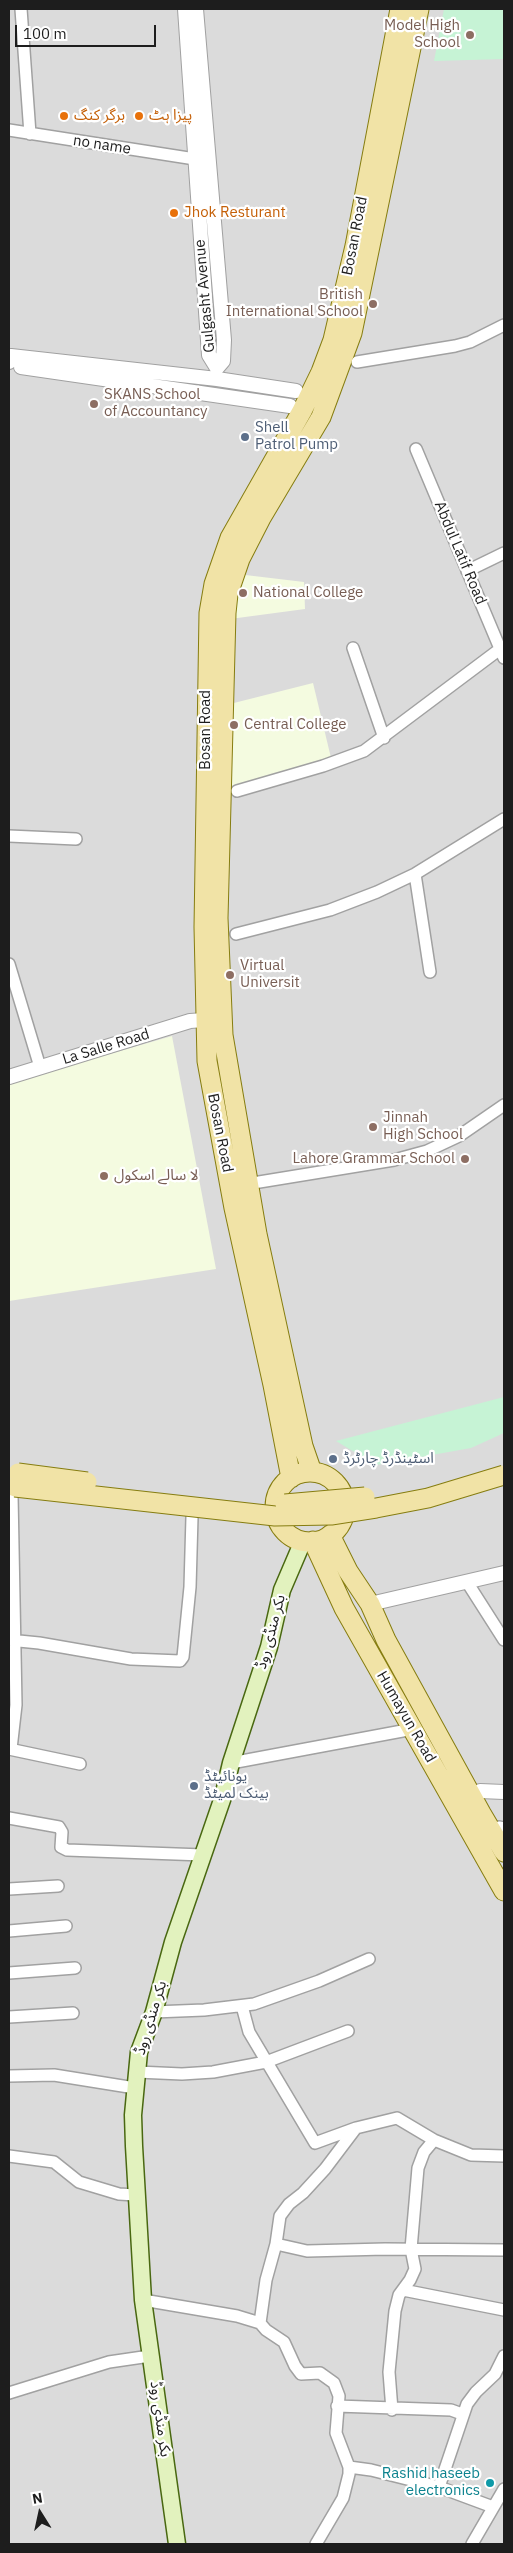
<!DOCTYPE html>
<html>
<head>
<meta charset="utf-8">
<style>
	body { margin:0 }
	#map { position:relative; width:513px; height:2553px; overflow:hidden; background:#edede5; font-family:"IBM Plex Sans",sans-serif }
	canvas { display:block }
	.frame { position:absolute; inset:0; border:10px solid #1d1d1d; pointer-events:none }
	.north { position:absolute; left:15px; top:2488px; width:50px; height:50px; -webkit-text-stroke:4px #fff; paint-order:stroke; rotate:350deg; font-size:14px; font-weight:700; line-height:20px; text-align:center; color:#1d1d1d }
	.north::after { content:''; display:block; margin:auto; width:18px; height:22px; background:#1d1d1d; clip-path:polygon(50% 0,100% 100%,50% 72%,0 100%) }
	.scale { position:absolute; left:15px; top:25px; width:141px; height:22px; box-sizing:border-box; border:2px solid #1d1d1d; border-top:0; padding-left:6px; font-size:15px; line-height:18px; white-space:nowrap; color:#1d1d1d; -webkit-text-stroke:4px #fff; paint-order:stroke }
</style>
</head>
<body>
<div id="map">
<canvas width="513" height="2553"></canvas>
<div class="frame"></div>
<div class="north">N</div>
<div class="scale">100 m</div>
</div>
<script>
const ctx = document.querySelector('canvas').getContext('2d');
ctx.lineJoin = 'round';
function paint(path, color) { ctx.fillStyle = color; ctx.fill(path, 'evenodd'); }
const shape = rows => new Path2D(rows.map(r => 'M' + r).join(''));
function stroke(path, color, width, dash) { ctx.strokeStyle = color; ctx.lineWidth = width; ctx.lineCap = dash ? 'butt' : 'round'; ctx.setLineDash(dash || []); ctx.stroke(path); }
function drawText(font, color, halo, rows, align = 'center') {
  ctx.font = font + ' "IBM Plex Sans","Noto Sans Arabic",sans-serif'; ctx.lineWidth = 4.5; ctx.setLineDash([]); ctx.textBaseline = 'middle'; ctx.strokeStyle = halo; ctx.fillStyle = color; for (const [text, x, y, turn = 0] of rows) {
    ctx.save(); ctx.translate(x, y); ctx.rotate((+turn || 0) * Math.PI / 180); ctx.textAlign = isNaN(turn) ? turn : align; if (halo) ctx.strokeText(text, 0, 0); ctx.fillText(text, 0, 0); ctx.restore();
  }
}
paint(shape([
	[9,9,504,9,504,2544,9,2544]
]), '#dbdbdb');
paint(shape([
	[237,574,304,582,305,609,230,619],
	[313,683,332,762,225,791,222,706],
	[172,1036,216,1269,9,1301,9,1083]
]), '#f4fbe0');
paint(shape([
	[444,9,504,9,504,59,434,61],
	[504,1397,504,1433,471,1448,376,1465,336,1441]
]), '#c6f3d5');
const minor = shape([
	[21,9,30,134],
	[9,130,195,159],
	[357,362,455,346,470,342,504,325],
	[416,449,504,658],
	[467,571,504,553],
	[353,648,384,738],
	[237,791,323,766,364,751,500,649],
	[9,836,76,839],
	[415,874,430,972],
	[236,934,330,910,377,892,415,874,504,819],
	[9,964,40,1067],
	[247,1184,394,1160,427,1151,459,1136,504,1105],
	[467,1582,504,1640],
	[9,1640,39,1643,131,1659,180,1661,183,1657,190,1587,192,1517],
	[9,1749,80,1764],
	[11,1749,16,1705,12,1495],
	[231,1763,413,1729],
	[9,1818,59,1827,62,1832,61,1847,67,1850,203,1855],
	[499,1827,504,1828],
	[9,1889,58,1886],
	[9,1931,66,1926],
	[9,1973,75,1968],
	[242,2006,249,2032,315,2143,356,2128,397,2118,434,2140,471,2155,504,2156],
	[154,2012,204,2010,254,2004,319,1981,369,1959],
	[9,2017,73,2013],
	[137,2072,182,2074,213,2072,266,2062,348,2031],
	[9,2076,54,2075,135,2088],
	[9,2156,54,2162,79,2182,119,2194,135,2195],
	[276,2244,307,2251,385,2249,504,2250],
	[403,2290,504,2310],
	[143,2300,237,2316,260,2323,266,2330,284,2342,295,2366,301,2374,320,2373,334,2383,339,2396,336,2433,349,2467,349,2474,343,2498,316,2544],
	[260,2323,266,2280,276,2244,280,2216,289,2204,303,2193,325,2169,356,2128],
	[9,2393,109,2362,150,2356],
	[337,2406,451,2410,462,2414],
	[392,2410,389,2372,395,2311,399,2295,410,2280,415,2269,411,2249,418,2168,424,2152,434,2140],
	[349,2467,371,2470,439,2487,493,2507],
	[439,2487,467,2404,476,2392,495,2374,504,2356],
	[472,2544,504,2489]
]);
const tertiary = shape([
	[185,9,209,355,217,368,223,361,224,340,196,9],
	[9,362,11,356,217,379,296,391],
	[21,367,290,406],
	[9,1077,190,1021,204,1020],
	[370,1604,504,1573],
	[480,1791,504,1792]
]);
const secondary = shape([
	[177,2544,143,2300,134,2146,133,2115,139,2052,154,2012,173,1942,223,1797,231,1763,269,1647,282,1590,303,1541]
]);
const primary = shape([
	[312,1472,303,1446,257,1234,223,1035,218,918,226,613,228,594,240,559,261,518,321,417,352,333,419,9],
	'275 1507a35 35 0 1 1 70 0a35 35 0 1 1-70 0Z',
	[291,1478,273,1385,234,1208,207,1061,204,927,209,613,214,584,230,538,302,411,321,372,333,340,355,246,400,9],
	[330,1535,348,1571,370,1604,386,1640,481,1813,504,1852],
	[313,1541,344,1608,504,1891]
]);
stroke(minor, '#a1a1a1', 14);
stroke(tertiary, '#a1a1a1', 16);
stroke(secondary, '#496811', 19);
stroke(primary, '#867d10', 21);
stroke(minor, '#fff', 11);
stroke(tertiary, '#fff', 14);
stroke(secondary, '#e2f2be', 16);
stroke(primary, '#f1e3a6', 19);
const primaryBridge = shape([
	[18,1473,87,1482],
	[15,1487,275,1516,331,1515,376,1508,428,1498,504,1475],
	[285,1504,365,1497]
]);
stroke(primaryBridge, '#867d10', 21, []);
stroke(primaryBridge, '#f1e3a6', 19);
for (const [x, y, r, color] of [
	[470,35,5,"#8d6e63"],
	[64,116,5,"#e8710a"],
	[139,116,5,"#e8710a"],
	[174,213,5,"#e8710a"],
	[373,304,5,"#8d6e63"],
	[94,404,5,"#8d6e63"],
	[245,437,5,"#5c6f8a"],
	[243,593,5,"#8d6e63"],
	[234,725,5,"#8d6e63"],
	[230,975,5,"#8d6e63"],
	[373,1127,5,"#8d6e63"],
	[465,1159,5,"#8d6e63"],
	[104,1176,5,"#8d6e63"],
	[333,1459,5,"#5c6f8a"],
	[194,1786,5,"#5c6f8a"],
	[490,2483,5,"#0f9aa8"]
]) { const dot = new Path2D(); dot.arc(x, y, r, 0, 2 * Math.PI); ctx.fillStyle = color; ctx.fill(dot); stroke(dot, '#fff', 2); }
drawText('15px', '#785e54', '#fff', [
	["Model High",460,26,"right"],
	["School",460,43,"right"],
	["British",363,295,"right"],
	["International School",363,312,"right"],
	["SKANS School",104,395],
	["of Accountancy",104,412],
	["National College",253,593],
	["Central College",244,725],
	["Virtual",240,966],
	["Universit",240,983],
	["Jinnah",383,1118],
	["High School",383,1135],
	["Lahore Grammar School",455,1159,"right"],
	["لا سالے اسکول",114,1176]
], 'left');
drawText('15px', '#c56008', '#fff', [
	["برگر کنگ",74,116],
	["پیزا ہٹ",149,116],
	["Jhok Resturant",184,213]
], 'left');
drawText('15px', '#1d1d1d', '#fff', [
	["no name",102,145,9],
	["Bosan Road",355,236,-79],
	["Gulgasht Avenue",205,296,-95],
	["Abdul Latif Road",460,553,67],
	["Bosan Road",206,730,-90],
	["La Salle Road",106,1047,-17],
	["Bosan Road",220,1133,79],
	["بکر منڈی روڈ",271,1632,-75],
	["Humayun Road",406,1717,60],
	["بکر منڈی روڈ",151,2018,-73],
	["بکر منڈی روڈ",160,2419,82]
]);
drawText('15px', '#4e5e75', '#fff', [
	["Shell",255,428],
	["Patrol Pump",255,445],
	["اسٹینڈرڈ چارٹرڈ",343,1459],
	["یونائیٹڈ",204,1777],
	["بینک لمیٹڈ",204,1794]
], 'left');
drawText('15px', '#0d838f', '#fff', [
	["Rashid haseeb",480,2474],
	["electronics",480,2491]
], 'right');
</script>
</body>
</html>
